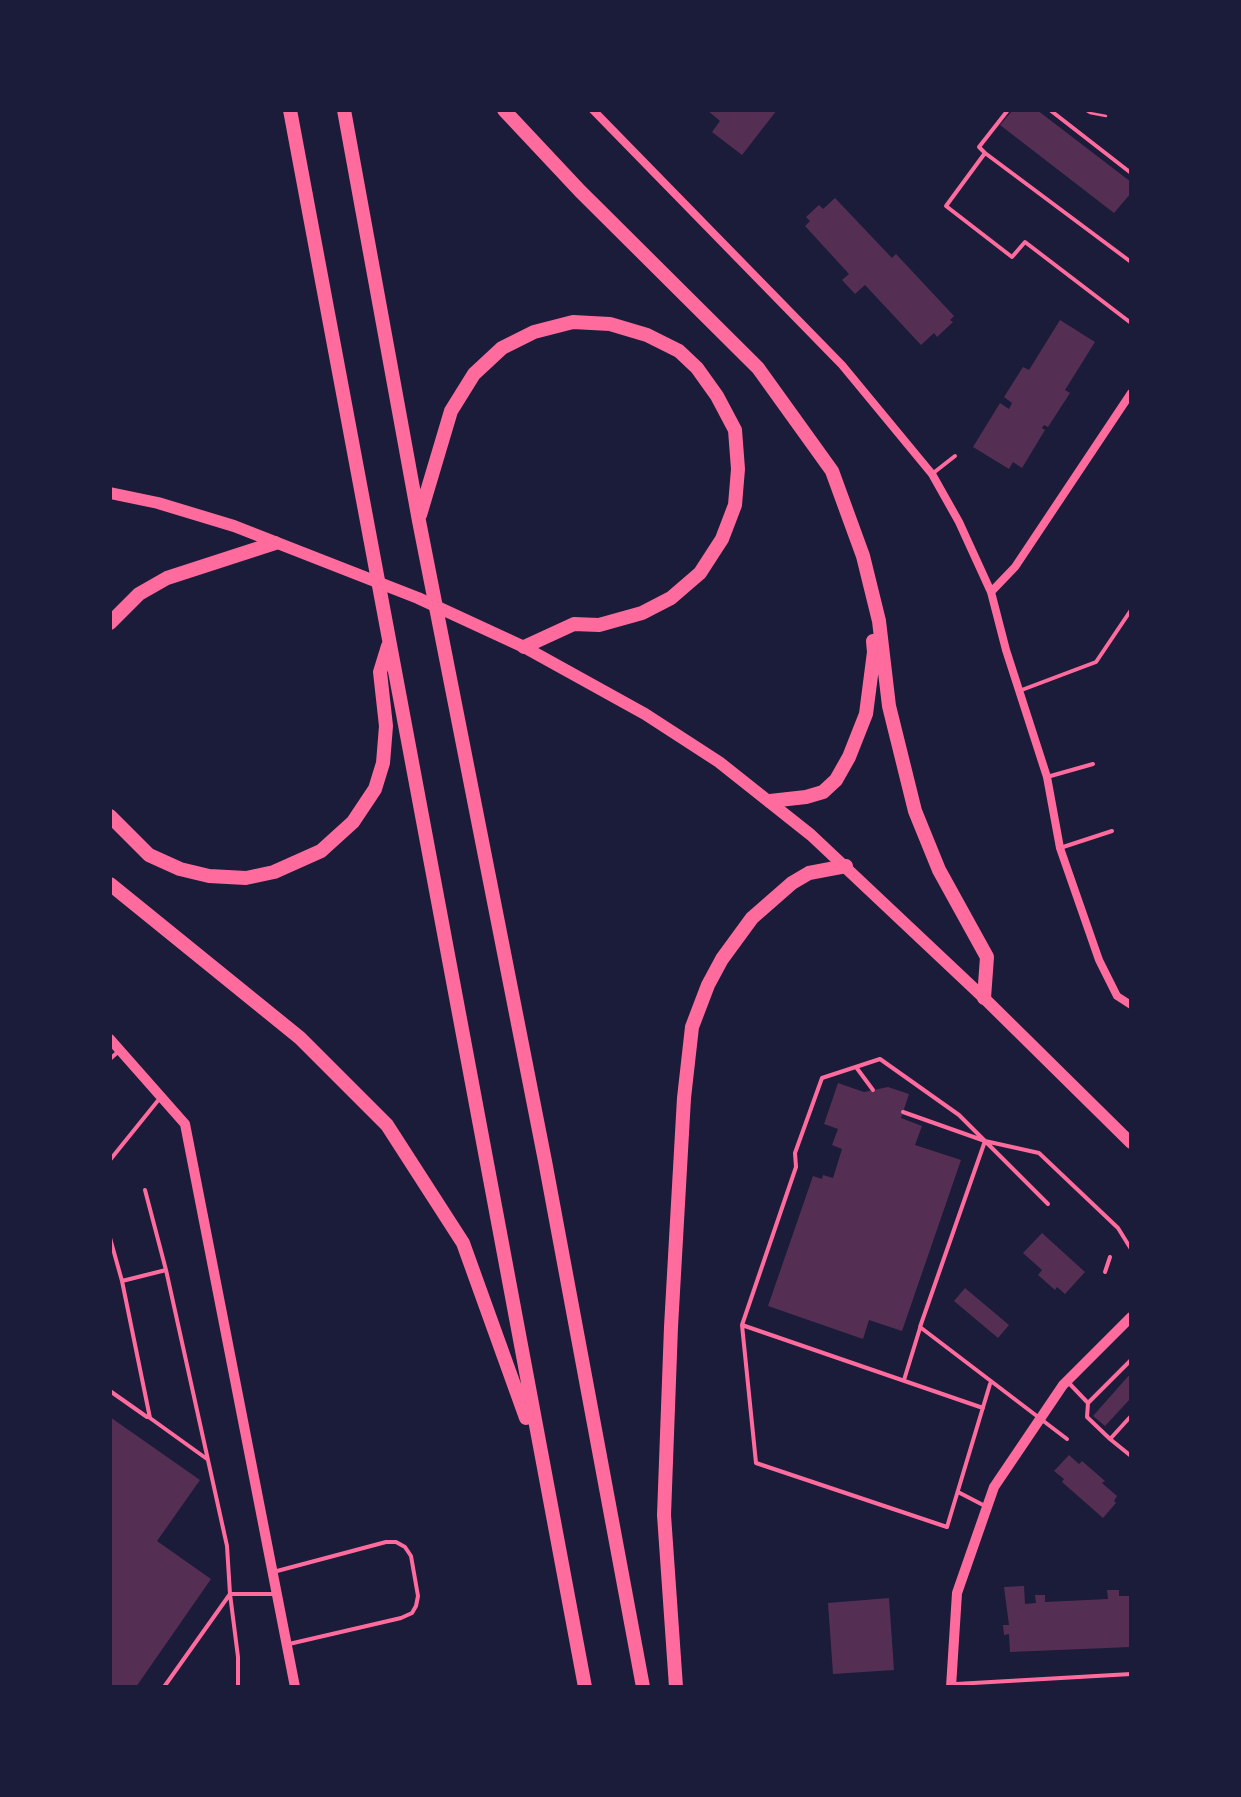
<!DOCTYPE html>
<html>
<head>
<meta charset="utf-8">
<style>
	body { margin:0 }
	#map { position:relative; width:1241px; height:1797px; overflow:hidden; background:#1b1b3a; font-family:"Titillium Web",sans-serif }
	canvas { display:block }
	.frame { position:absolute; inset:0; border:112px solid #1b1b3a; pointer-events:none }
</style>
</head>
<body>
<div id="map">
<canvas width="1241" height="1797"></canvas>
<div class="frame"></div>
</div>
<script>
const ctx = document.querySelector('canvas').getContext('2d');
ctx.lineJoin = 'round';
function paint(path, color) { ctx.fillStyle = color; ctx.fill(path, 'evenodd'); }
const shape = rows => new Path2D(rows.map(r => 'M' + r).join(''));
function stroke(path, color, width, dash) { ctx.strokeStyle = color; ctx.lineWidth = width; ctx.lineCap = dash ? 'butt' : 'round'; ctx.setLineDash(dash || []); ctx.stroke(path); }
paint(shape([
	[707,110,777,110,742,155,712,132,720,121],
	[1013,110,1037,110,1131,182,1131,193,1114,213,1000,125],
	[835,198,892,258,896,254,954,316,950,320,953,322,937,337,934,333,921,345,865,285,855,294,842,280,849,274,805,226,810,221,806,217,819,205,823,209],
	[1060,320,1095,342,1065,390,1070,393,1048,427,1044,425,1042,428,1045,430,1022,468,1013,462,1009,469,973,447,1000,403,1009,409,1012,403,1004,397,1023,367,1029,370],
	[838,1083,864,1092,888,1087,909,1094,901,1118,922,1126,915,1145,961,1160,902,1331,869,1320,863,1339,768,1306,813,1176,822,1179,823,1175,833,1178,842,1149,832,1145,838,1129,824,1124],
	[1042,1233,1085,1272,1065,1294,1057,1287,1055,1290,1038,1275,1042,1270,1023,1253],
	[965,1288,1009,1325,998,1338,954,1301],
	[1131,1373,1131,1398,1105,1426,1093,1416],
	[110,1417,200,1480,157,1541,211,1579,136,1687,110,1687],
	[1069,1455,1079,1464,1082,1461,1105,1481,1102,1483,1117,1496,1114,1501,1116,1503,1103,1518,1062,1482,1064,1479,1054,1471],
	[1024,1586,1025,1604,1036,1603,1035,1595,1045,1595,1045,1602,1108,1599,1107,1590,1119,1590,1119,1596,1131,1596,1131,1647,1010,1652,1009,1634,1004,1635,1003,1625,1009,1625,1004,1587],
	[889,1598,894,1670,833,1674,828,1603]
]), '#542f53');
stroke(shape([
	[1085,110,1090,113,1106,116]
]), '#ff6b9d', 2.5);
stroke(shape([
	[1050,110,1131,173],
	[985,153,979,147,1008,110],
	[1131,262,985,153,946,206,1012,257,1025,242,1131,323],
	[932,474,955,456],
	[1019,691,1096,662,1131,610],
	[1047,777,1093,764],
	[1060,848,1112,831],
	[110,1059,120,1050],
	[856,1067,873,1090],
	[903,1112,985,1141,1039,1153,1118,1228,1131,1249],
	[985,1141,1048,1204],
	[110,1160,160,1098],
	[145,1190,166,1270],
	[110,1238,122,1281,166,1270,227,1546,230,1594,238,1657,238,1687],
	[1105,1272,1110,1257],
	[122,1281,150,1418,207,1459],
	[742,1325,756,1463,947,1527,990,1384],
	[1131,1360,1088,1403,1087,1417,1110,1439,1131,1456],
	[904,1380,920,1328],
	[1067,1381,1088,1403],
	[110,1391,147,1417],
	[983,1408,742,1325,796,1167,795,1153,822,1078,880,1059,959,1115,985,1141,920,1327,1067,1439],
	[1111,1438,1131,1416],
	[958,1492,985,1506],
	[277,1571,386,1542,396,1542,405,1547,411,1556,418,1596,416,1606,412,1613,401,1618,289,1644],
	[956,1684,1131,1674],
	[164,1687,230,1594,276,1594]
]), '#ff6b9d', 4);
stroke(shape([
	[593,110,842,365,932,474,959,522,991,592,1006,650,1047,777,1060,848,1099,960,1117,996,1131,1005],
	[991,592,1015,567,1131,393]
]), '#ff6b9d', 8);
stroke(shape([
	[110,1039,185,1124,295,1687],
	[951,1687,957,1593,994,1487,1063,1385,1131,1317]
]), '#ff6b9d', 10);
stroke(shape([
	[110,493,158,503,234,526,418,598,524,647,645,714,719,762,811,835,984,998,1131,1143]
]), '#ff6b9d', 12);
stroke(shape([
	[290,110,585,1687],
	[344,110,419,521,545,1161,643,1687],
	[504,110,580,191,758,368,832,471,863,556,879,621,889,706,915,811,939,870,987,957,984,998],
	[420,515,451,411,474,374,502,348,534,332,573,322,610,324,647,335,679,351,697,368,717,396,735,430,738,469,735,505,722,539,700,573,671,598,642,613,599,625,574,624,524,647],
	[110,623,139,594,167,578,275,543],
	[770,801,806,797,823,792,836,780,849,757,866,714,874,652,873,641],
	[110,816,149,855,180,869,209,876,246,878,274,872,321,851,353,822,375,789,383,763,386,726,380,672,388,646],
	[110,884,300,1038,387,1125,463,1243,526,1418],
	[676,1687,664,1515,671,1327,684,1098,692,1027,708,985,722,959,752,918,792,883,809,873,846,866]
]), '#ff6b9d', 14);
</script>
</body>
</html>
